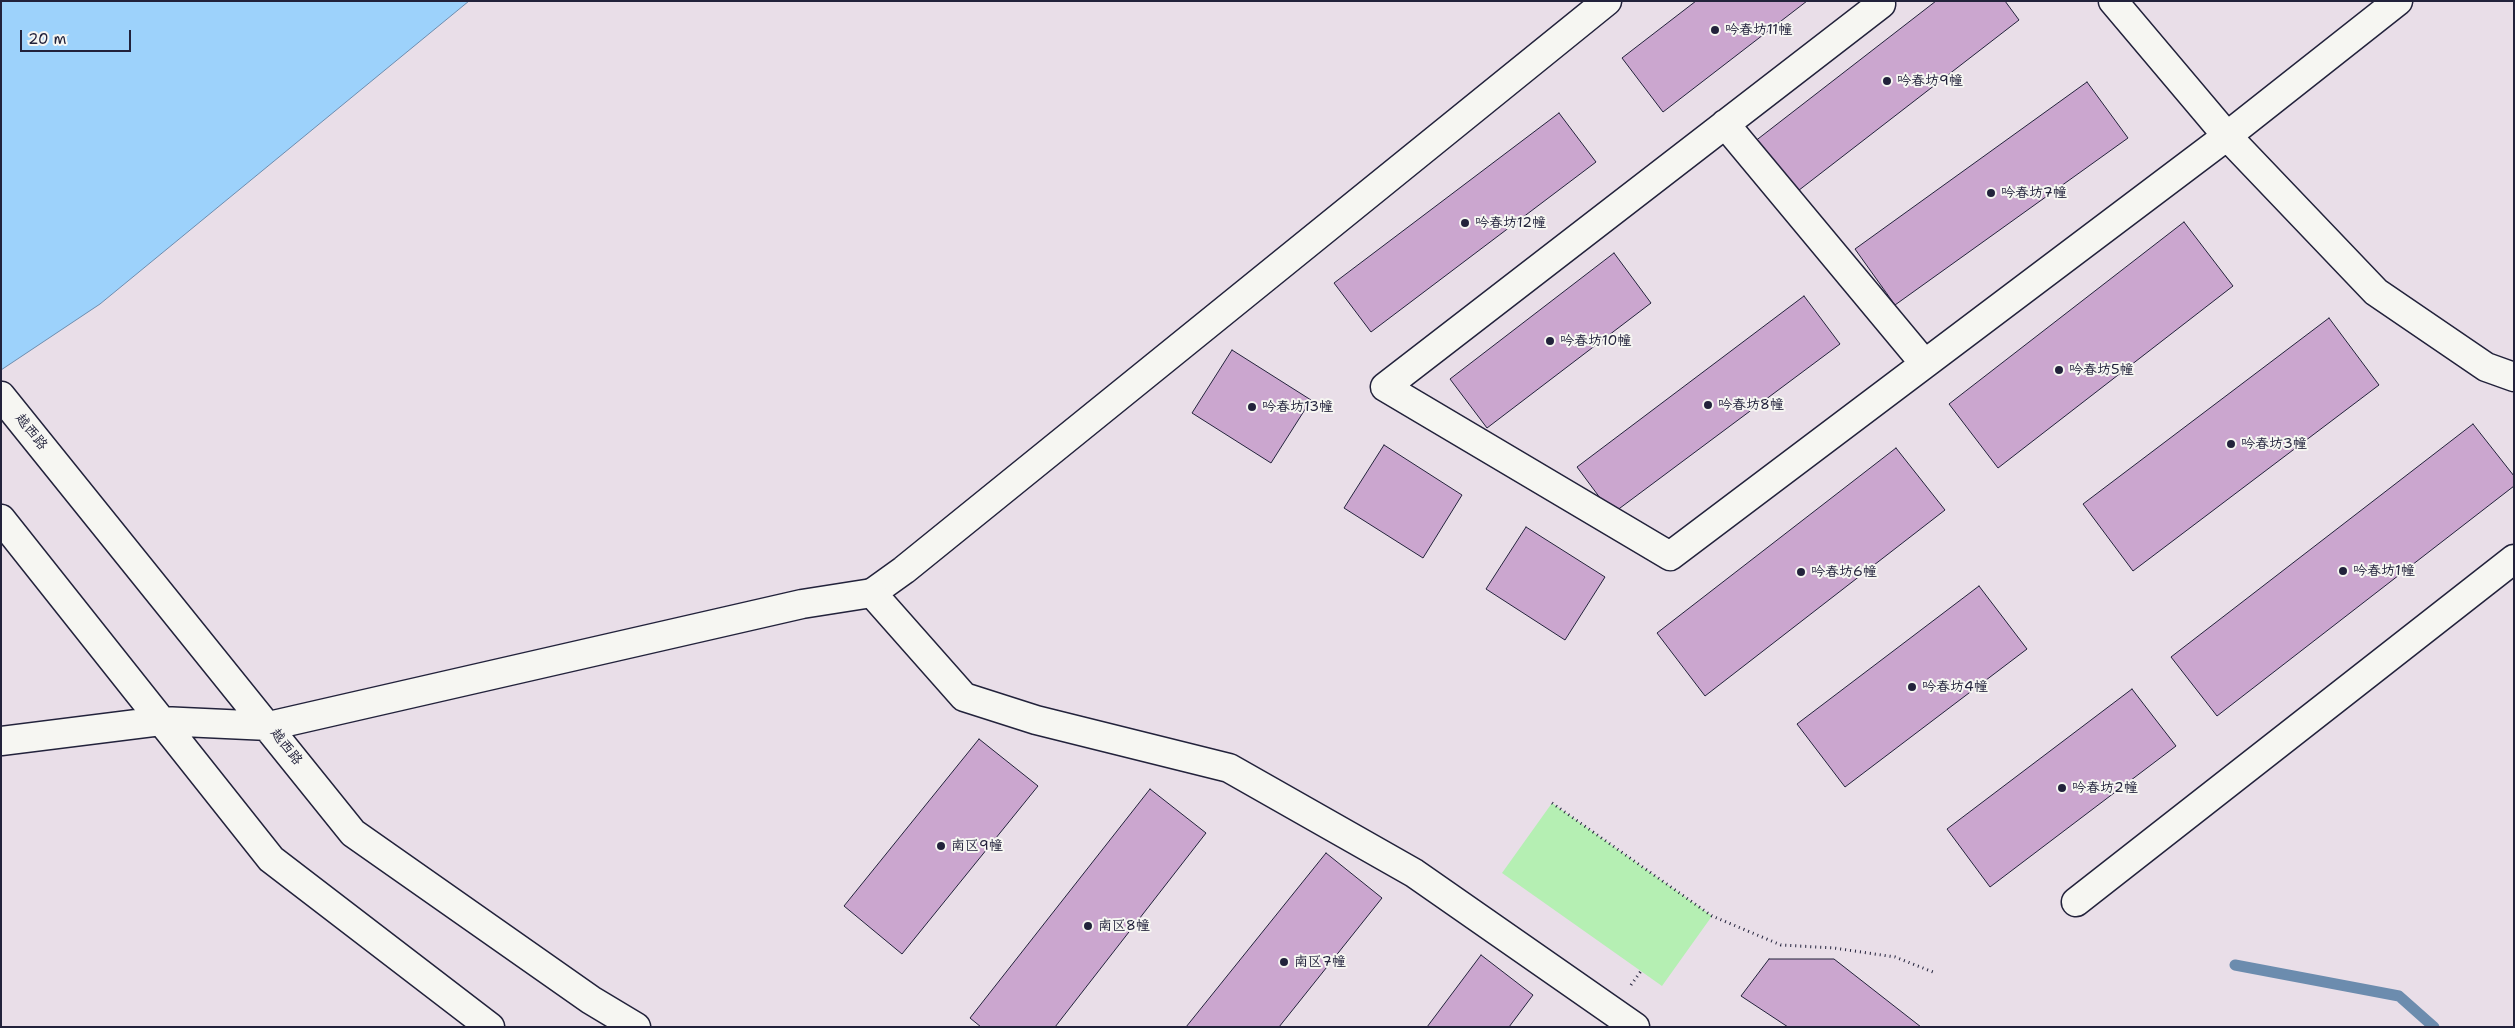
<!DOCTYPE html>
<html>
<head>
<meta charset="utf-8">
<style>
	body { margin:0 }
	#map { position:relative; width:2515px; height:1028px; overflow:hidden; background:#e9dee8; font-family:"Shantell Sans",sans-serif }
	canvas { display:block }
	.frame { position:absolute; inset:0; border:2px solid #22223b; pointer-events:none }
	.scale { position:absolute; left:20px; top:30px; width:111px; height:22px; box-sizing:border-box; border:2px solid #22223b; border-top:0; padding-left:6px; font-size:15px; line-height:18px; white-space:nowrap; color:#22223b; -webkit-text-stroke:4px #f6f6f2; paint-order:stroke }
</style>
</head>
<body>
<div id="map">
<canvas width="2515" height="1028"></canvas>
<div class="frame"></div>
<div class="scale">20 m</div>
</div>
<script>
const ctx = document.querySelector('canvas').getContext('2d');
ctx.lineJoin = 'round';
function paint(path, color) { ctx.fillStyle = color; ctx.fill(path, 'evenodd'); }
const shape = rows => new Path2D(rows.map(r => 'M' + r).join(''));
function stroke(path, color, width, dash) { ctx.strokeStyle = color; ctx.lineWidth = width; ctx.lineCap = dash ? 'butt' : 'round'; ctx.setLineDash(dash || []); ctx.stroke(path); }
function drawText(font, color, halo, rows, align = 'center') {
  ctx.font = font + ' "Shantell Sans","LXGW WenKai TC",sans-serif'; ctx.lineWidth = 4; ctx.setLineDash([]); ctx.textBaseline = 'middle'; ctx.strokeStyle = halo; ctx.fillStyle = color; for (const [text, x, y, turn = 0] of rows) {
    ctx.save(); ctx.translate(x, y); ctx.rotate((+turn || 0) * Math.PI / 180); ctx.textAlign = isNaN(turn) ? turn : align; if (halo) ctx.strokeText(text, 0, 0); ctx.fillText(text, 0, 0); ctx.restore();
  }
}
paint(shape([
	[1552,803,1712,916,1662,986,1502,873]
]), '#b5efb3');
const water = shape([
	[1,1,469,1,100,304,1,370,1,1]
]);
paint(water, '#9dd2fb');
stroke(water, '#6c8cae', 1);
stroke(shape([
	[2235,965,2399,996,2434,1027]
]), '#6c8cae', 11);
const building = shape([
	[1696,1,1807,1,1663,112,1622,58,1696,1],
	[1936,1,2005,1,2019,20,1794,194,1754,142,1936,1],
	[2087,82,2128,138,1895,305,1855,249,2087,82],
	[1559,113,1596,162,1371,332,1334,283,1559,113],
	[2184,222,2233,286,1998,468,1949,404,2184,222],
	[1614,253,1651,303,1487,428,1450,379,1614,253],
	[1804,296,1840,344,1612,514,1577,467,1804,296],
	[2329,318,2379,385,2133,571,2083,504,2329,318],
	[1232,350,1311,400,1271,463,1192,413,1232,350],
	[2473,424,2514,476,2514,486,2217,716,2171,657,2473,424],
	[1384,445,1462,495,1423,558,1344,508,1384,445],
	[1896,448,1945,510,1705,696,1657,633,1896,448],
	[1526,527,1605,577,1565,640,1486,589,1526,527],
	[1979,586,2027,649,1845,787,1797,724,1979,586],
	[2132,689,2176,746,1990,887,1947,829,2132,689],
	[979,739,1038,786,902,954,844,906,979,739],
	[1150,789,1206,833,1055,1027,981,1027,970,1018,1150,789],
	[1326,853,1382,898,1279,1027,1186,1027,1326,853],
	[1481,955,1533,995,1509,1027,1427,1027,1481,955],
	[1769,959,1834,959,1921,1027,1788,1027,1741,996,1769,959]
]);
paint(building, '#cba6cf');
stroke(building, '#22223b', 1);
const minor = shape([
	[1607,1,904,570,872,593,964,697,1036,720,1229,768,1414,873,1635,1027],
	[2113,1,2227,136,2398,1],
	[1881,4,1385,387,1670,556,2227,136,2376,292,2486,367,2514,377],
	[1725,124,1924,363],
	[2076,902,2514,559]
]);
const major = shape([
	[1,396,353,833,591,1000,636,1027],
	[1,519,271,859,490,1027],
	[1,741,161,721,269,726,802,604,872,593]
]);
stroke(minor, '#22223b', 31);
stroke(major, '#22223b', 31);
stroke(shape([
	[1552,803,1712,916,1781,945,1834,948,1895,957,1933,972],
	[1631,985,1641,971]
]), '#22223b', 3, [1, 4]);
stroke(minor, '#f6f6f2', 28);
stroke(major, '#f6f6f2', 28);
for (const [x, y, r, color] of [
	[1715,30,5,"#22223b"],
	[1887,81,5,"#22223b"],
	[1991,193,5,"#22223b"],
	[1465,223,5,"#22223b"],
	[1550,341,5,"#22223b"],
	[2059,370,5,"#22223b"],
	[1708,405,5,"#22223b"],
	[1252,407,5,"#22223b"],
	[2231,444,5,"#22223b"],
	[2343,571,5,"#22223b"],
	[1801,572,5,"#22223b"],
	[1912,687,5,"#22223b"],
	[2062,788,5,"#22223b"],
	[941,846,5,"#22223b"],
	[1088,926,5,"#22223b"],
	[1284,962,5,"#22223b"]
]) { const dot = new Path2D(); dot.arc(x, y, r, 0, 2 * Math.PI); ctx.fillStyle = color; ctx.fill(dot); stroke(dot, '#f6f6f2', 2); }
drawText('14px', '#22223b', '#f6f6f2', [
	["吟春坊11幢",1725,30],
	["吟春坊9幢",1897,81],
	["吟春坊7幢",2001,193],
	["吟春坊12幢",1475,223],
	["吟春坊10幢",1560,341],
	["吟春坊5幢",2069,370],
	["吟春坊8幢",1718,405],
	["吟春坊13幢",1262,407],
	["吟春坊3幢",2241,444],
	["吟春坊1幢",2353,571],
	["吟春坊6幢",1811,572],
	["吟春坊4幢",1922,687],
	["吟春坊2幢",2072,788],
	["南区9幢",951,846],
	["南区8幢",1098,926],
	["南区7幢",1294,962]
], 'left');
drawText('14px', '#22223b', '#f6f6f2', [
	["越西路",31,432,51],
	["越西路",286,747,52]
]);
</script>
</body>
</html>
